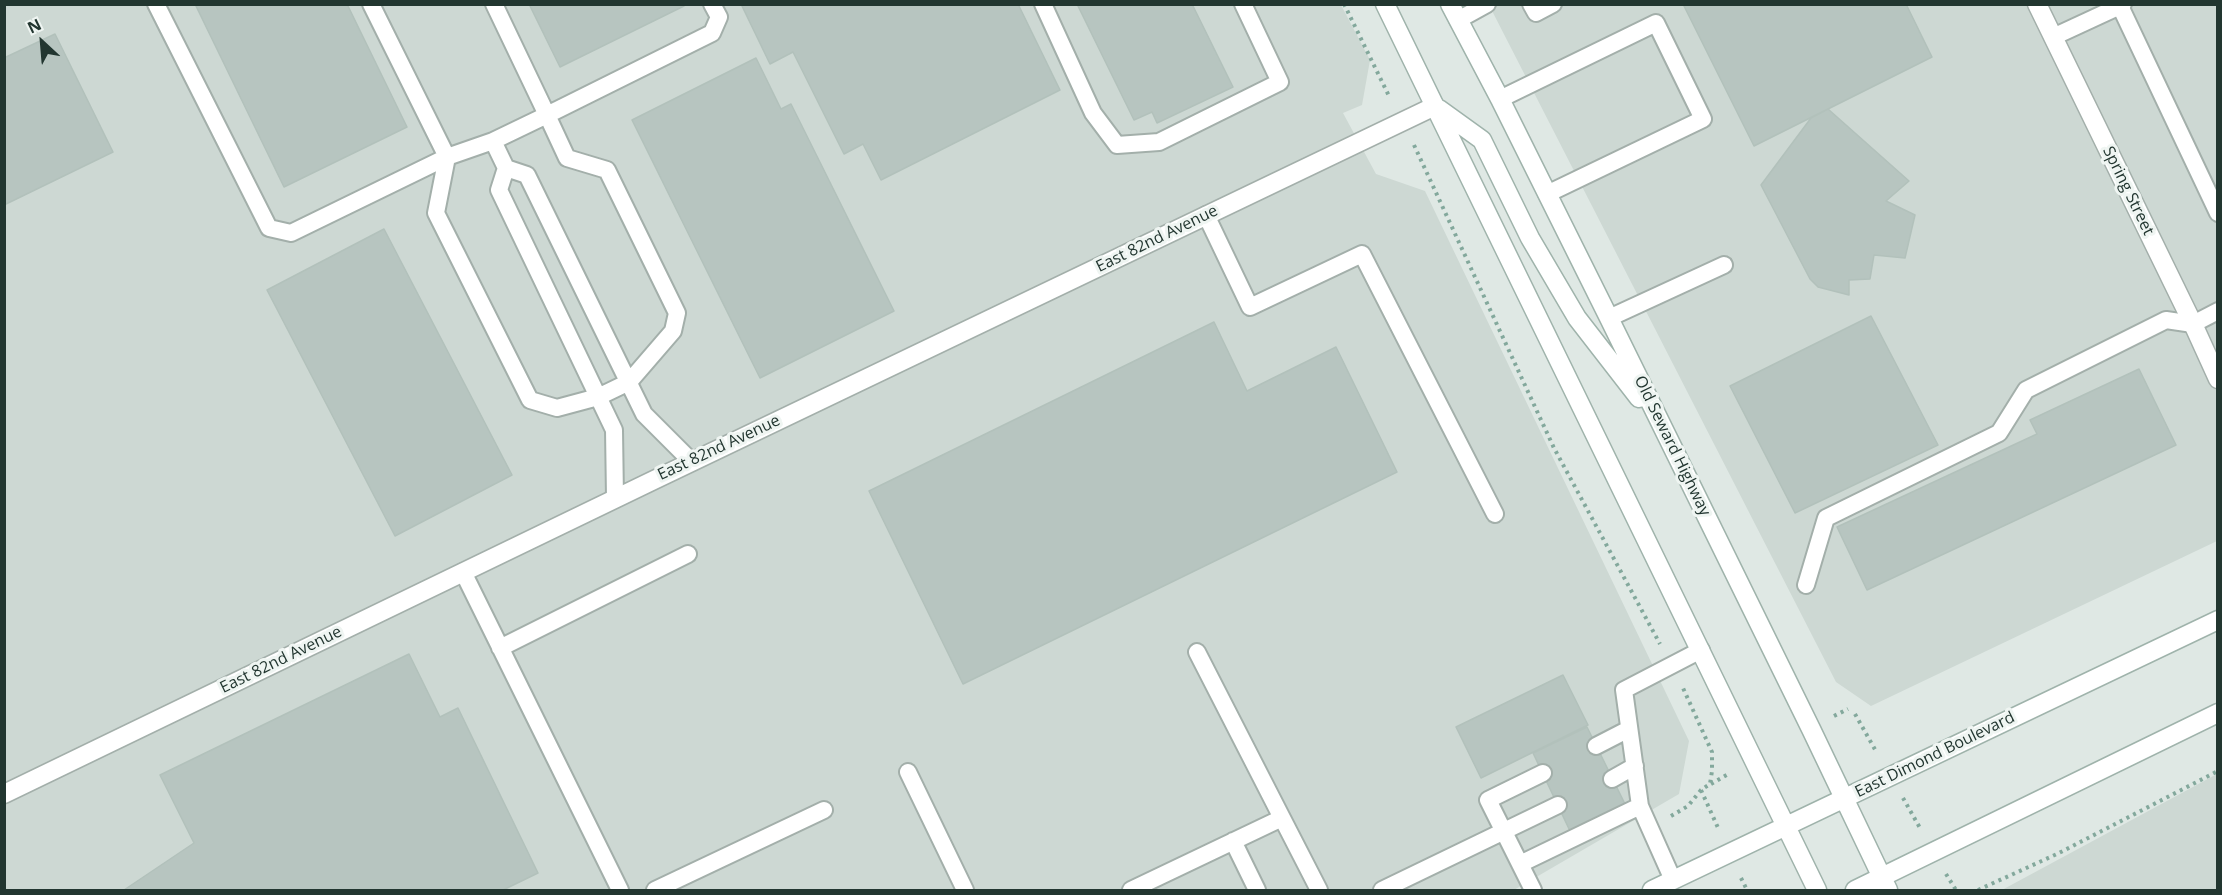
<!DOCTYPE html>
<html>
<head>
<meta charset="utf-8">
<style>
	body { margin:0 }
	#map { position:relative; width:2222px; height:895px; overflow:hidden; background:#dfe8e4; font-family:"Open Sans",sans-serif }
	canvas { display:block }
	.frame { position:absolute; inset:0; border:6px solid #223630; pointer-events:none }
	.north { position:absolute; left:12px; top:12px; width:60px; height:60px; -webkit-text-stroke:4px #eff5f2; paint-order:stroke; rotate:334deg; font-size:16px; font-weight:700; line-height:24px; text-align:center; color:#223630 }
	.north::after { content:''; display:block; margin:auto; width:21px; height:27px; background:#223630; clip-path:polygon(50% 0,100% 100%,50% 72%,0 100%) }
</style>
</head>
<body>
<div id="map">
<canvas width="2222" height="895"></canvas>
<div class="frame"></div>
<div class="north">N</div>
</div>
<script>
const ctx = document.querySelector('canvas').getContext('2d');
ctx.lineJoin = 'round';
function paint(path, color) { ctx.fillStyle = color; ctx.fill(path, 'evenodd'); }
const shape = rows => new Path2D(rows.map(r => 'M' + r).join(''));
function stroke(path, color, width, dash) { ctx.strokeStyle = color; ctx.lineWidth = width; ctx.lineCap = dash ? 'butt' : 'round'; ctx.setLineDash(dash || []); ctx.stroke(path); }
function drawText(font, color, halo, rows, align = 'center') {
  ctx.font = font + ' "Open Sans",sans-serif'; ctx.lineWidth = 6; ctx.setLineDash([]); ctx.textBaseline = 'middle'; ctx.strokeStyle = halo; ctx.fillStyle = color; for (const [text, x, y, turn = 0] of rows) {
    ctx.save(); ctx.translate(x, y); ctx.rotate((+turn || 0) * Math.PI / 180); ctx.textAlign = isNaN(turn) ? turn : align; if (halo) ctx.strokeText(text, 0, 0); ctx.fillText(text, 0, 0); ctx.restore();
  }
}
paint(shape([
	[5,5,1341,5,1370,60,1362,105,1343,113,1376,174,1425,191,1689,741,1679,794,1514,890,5,890],
	[1489,5,2217,5,2217,541,1871,706,1836,682],
	[2217,774,2217,890,2002,890,2013,884]
]), '#cdd8d3');
const building = shape([
	[195,4,347,4,407,127,284,187,195,4],
	[529,4,683,4,684,6,560,67,529,4],
	[741,4,1018,4,1060,90,881,180,863,144,844,154,793,52,770,64,741,4],
	[1077,4,1192,4,1233,87,1157,123,1152,112,1134,120,1077,4],
	[1683,4,1906,4,1932,57,1754,146,1683,4],
	[55,34,113,152,4,205,4,58,55,34],
	[756,58,781,109,791,104,894,311,760,378,632,120,756,58],
	[1828,109,1909,181,1886,201,1915,215,1905,258,1874,255,1870,279,1849,280,1849,295,1818,287,1810,279,1761,185,1811,118,1828,109],
	[384,229,512,475,395,536,267,290,384,229],
	[1871,316,1938,445,1795,513,1730,386,1871,316],
	[1214,322,1247,391,1336,347,1397,472,963,684,869,491,1214,322],
	[2139,369,2176,445,1867,590,1837,527,2037,434,2030,420,2139,369],
	[409,654,440,717,458,708,538,873,503,890,124,890,194,843,160,775,409,654],
	[1563,675,1588,725,1481,778,1456,727,1563,675],
	[1587,727,1625,804,1570,831,1533,753,1587,727]
]);
paint(building, '#b7c5c0');
stroke(building, '#b2c1bb', 1.5);
const lane = shape([
	[156,4,269,228,291,233,447,157,493,141,506,168,499,190,614,430,615,498],
	[371,4,447,157,436,213,530,400,557,408,598,397,629,382,673,331,677,313,607,170,567,158,547,115,712,33,719,17,712,4],
	[1043,4,1093,113,1117,145,1159,142,1280,82,1243,4],
	[1531,4,1536,13,1553,4],
	[2123,4,2120,6,2218,213],
	[1458,20,1487,4],
	[2053,37,2120,6],
	[1500,99,1656,23,1703,119,1547,194],
	[493,141,547,115,494,4],
	[506,168,527,175,644,414,692,462],
	[1206,215,1250,307,1362,254,1495,514],
	[1609,318,1724,265],
	[463,572,620,890],
	[1806,585,1826,518,1999,433,2026,390,2166,320,2193,324,2218,311],
	[500,648,688,554],
	[1197,652,1282,818],
	[1596,746,1629,729],
	[908,772,965,890],
	[1612,779,1635,766],
	[1233,841,1257,890],
	[1520,864,1640,806],
	[1673,880,1640,806,1624,690,1701,650],
	[655,890,824,810],
	[1131,890,1282,818,1319,890],
	[1382,890,1558,805],
	[1533,890,1488,800,1543,773]
]);
const street = shape([
	[2037,4,2193,324,2218,379],
	[4,794,654,480,1435,106]
]);
const secondary = shape([
	[1385,4,1817,890],
	[1450,4,1500,99,1609,318,1811,729,1888,890],
	[1439,109,1482,140,1530,238,1577,318,1639,398],
	[1652,890,2218,620],
	[1855,890,2218,713]
]);
stroke(lane, '#a3afaa', 20);
stroke(street, '#a3afaa', 21);
stroke(secondary, '#9fb3ab', 21);
stroke(shape([
	[1344,4,1390,98],
	[1414,145,1554,448,1660,644],
	[1855,714,1877,753],
	[1834,716,1848,709],
	[1711,784,1730,773],
	[1701,790,1719,830],
	[1903,798,1920,828],
	[1671,816,1688,806,1701,790,1710,784,1712,771,1712,752,1683,688],
	[1946,874,1956,890],
	[1741,878,1747,890],
	[1978,890,2057,854,2218,771]
]), '#83a89c', 4, [3, 4.5]);
stroke(lane, '#fff', 16);
stroke(street, '#fff', 18);
stroke(secondary, '#fff', 18);
drawText('16px', '#223630', '#eff5f2', [
	["Spring Street",2128,191,64],
	["East 82nd Avenue",1157,239,-26],
	["Old Seward Highway",1672,446,64],
	["East 82nd Avenue",719,448,-25],
	["East 82nd Avenue",281,660,-26],
	["East Dimond Boulevard",1935,755,-26]
]);
</script>
</body>
</html>
